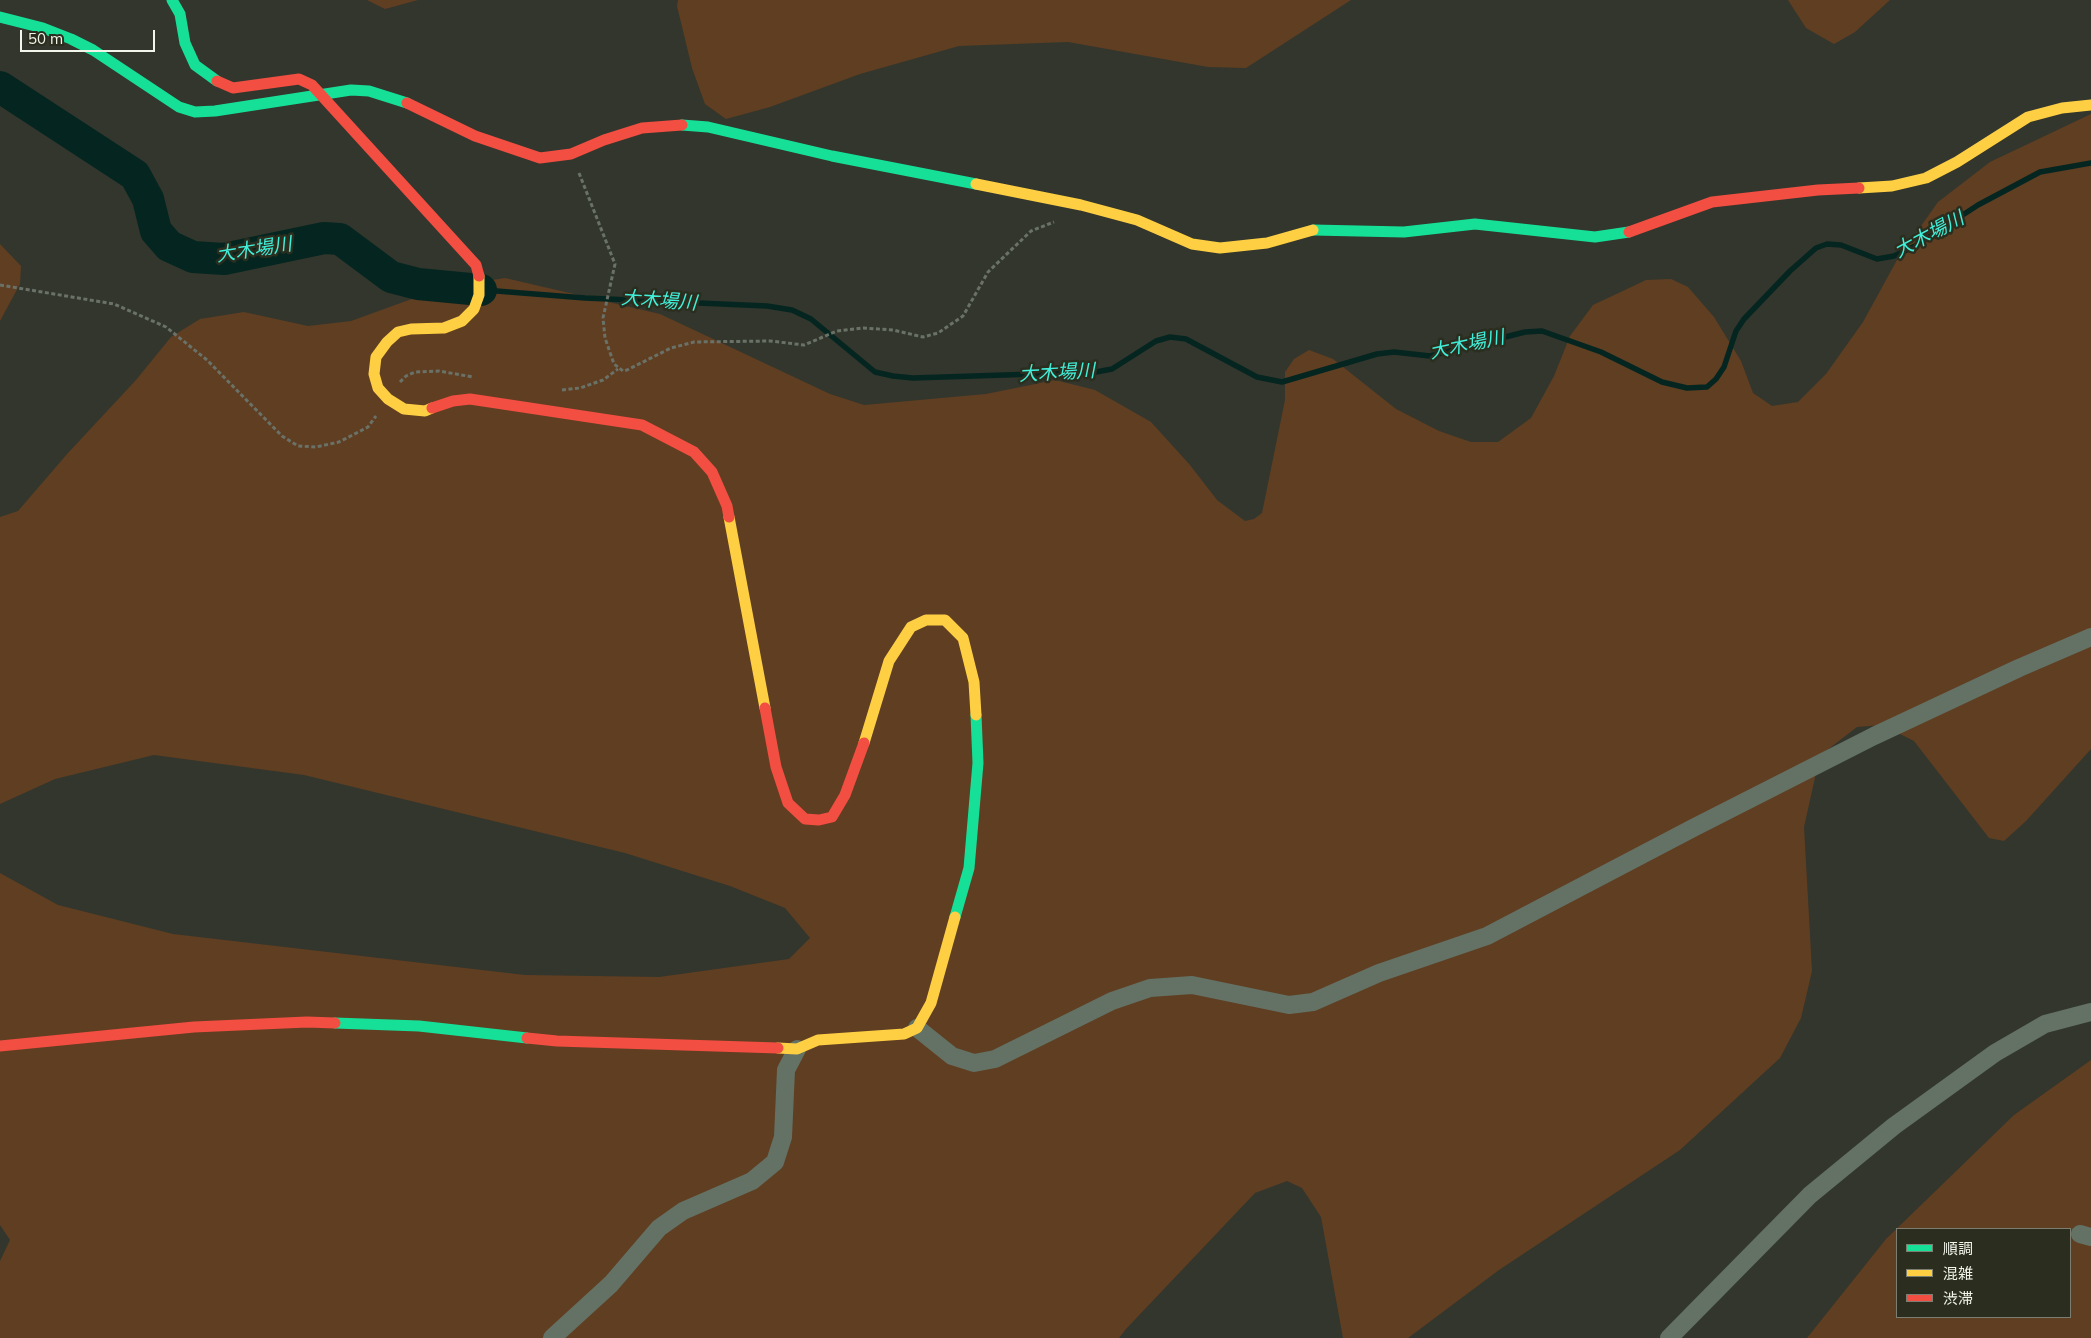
<!DOCTYPE html>
<html>
<head>
<meta charset="utf-8">
<style>
	body { margin:0 }
	#map { position:relative; width:2091px; height:1338px; overflow:hidden; background:#33362c; font-family:Mulish,"Noto Sans JP",sans-serif }
	canvas { display:block }
	.legend { position:absolute; left:1896px; top:1228px; width:175px; height:90px; box-sizing:border-box; background:#2b2e1f; border:1px solid #7b7e70; margin:0; padding:6px 9px; list-style:none; font-size:15px; color:#f2f5ea }
	.legend li { display:flex; align-items:center; gap:10px; height:25px }
	.legend b { width:25px; border:1px solid #7b7e70 }
	.scale { position:absolute; left:20px; top:30px; width:135px; height:22px; box-sizing:border-box; border:2px solid #f2f5ea; border-top:0; padding-left:6px; font-size:15px; line-height:18px; white-space:nowrap; color:#f2f5ea; -webkit-text-stroke:4px #2b2e1f; paint-order:stroke }
</style>
</head>
<body>
<div id="map">
<canvas width="2091" height="1338"></canvas>
<ul class="legend">
<li><b style="height:6px;background:#16e098"></b>順調</li>
<li><b style="height:6px;background:#ffcf43"></b>混雑</li>
<li><b style="height:6px;background:#f24e42"></b>渋滞</li>
</ul>
<div class="scale">50 m</div>
</div>
<script>
const ctx = document.querySelector('canvas').getContext('2d');
ctx.lineJoin = 'round';
function paint(path, color) { ctx.fillStyle = color; ctx.fill(path, 'evenodd'); }
const shape = rows => new Path2D(rows.map(r => 'M' + r).join(''));
function stroke(path, color, width, dash) { ctx.strokeStyle = color; ctx.lineWidth = width; ctx.lineCap = dash ? 'butt' : 'round'; ctx.setLineDash(dash || []); ctx.stroke(path); }
function drawText(font, color, halo, rows, align = 'center') {
  ctx.font = font + ' Mulish,"Noto Sans JP",sans-serif'; ctx.lineWidth = 5; ctx.setLineDash([]); ctx.textBaseline = 'middle'; ctx.strokeStyle = halo; ctx.fillStyle = color; for (const [text, x, y, turn = 0] of rows) {
    ctx.save(); ctx.translate(x, y); ctx.rotate((+turn || 0) * Math.PI / 180); ctx.textAlign = isNaN(turn) ? turn : align; if (halo) ctx.strokeText(text, 0, 0); ctx.fillText(text, 0, 0); ctx.restore();
  }
}
paint(shape([
	[367,0,418,0,385,9],
	[678,0,1351,0,1246,68,1208,67,1068,42,959,46,860,74,770,107,726,119,705,104,692,68,677,6],
	[1788,0,1890,0,1855,32,1834,44,1806,28],
	[2091,114,2091,749,2026,821,2004,841,1989,838,1914,741,1882,725,1857,727,1822,754,1816,773,1804,827,1812,971,1801,1018,1780,1058,1680,1150,1499,1270,1408,1338,1343,1338,1321,1217,1302,1188,1287,1181,1255,1193,1126,1329,1119,1338,0,1338,0,1261,10,1240,0,1225,0,873,58,905,173,934,525,975,659,977,789,959,810,938,785,908,730,886,625,853,304,775,154,755,55,779,0,804,0,517,18,511,68,453,136,380,171,337,200,319,244,312,308,326,351,321,442,288,505,278,660,314,830,394,864,405,986,394,1055,380,1095,390,1151,422,1190,465,1217,500,1245,521,1254,519,1262,513,1285,400,1285,372,1294,359,1309,350,1333,359,1396,409,1439,431,1471,442,1498,442,1531,418,1554,376,1570,336,1593,305,1646,280,1671,279,1688,287,1714,317,1741,361,1753,393,1772,406,1798,402,1826,374,1863,322,1897,260,1938,202,1990,162],
	[0,244,21,266,20,284,0,321],
	[2091,1060,2091,1338,1807,1338,1886,1239,2014,1115],
	[1897,1229,2070,1229,2070,1317,1897,1317]
]), '#603e22');
stroke(shape([
	[484,290,585,298,767,306,792,310,811,319,875,372,893,376,913,378,1096,372,1112,369,1156,341,1170,337,1186,339,1257,377,1282,382,1377,354,1394,352,1430,356,1525,332,1542,331,1601,352,1662,382,1687,388,1707,387,1716,379,1724,367,1736,331,1744,319,1790,271,1816,248,1827,244,1841,245,1877,259,1894,256,1915,246,1978,205,2040,172,2091,163]
]), '#052620', 5.5);
stroke(shape([
	[0,87,135,175,148,199,156,231,169,246,193,257,224,259,324,238,340,239,391,277,418,284,481,290]
]), '#052620', 32);
stroke(shape([
	[579,173,615,264,603,318,605,338,614,364,623,371,627,370,671,348,694,342,770,341,804,345,837,331,863,328,893,330,923,337,938,333,963,316,988,272,1031,231,1054,222],
	[0,285,114,304,166,327,207,360,282,436,298,446,316,447,339,442,368,427,376,416],
	[400,382,406,376,415,372,439,371,473,377],
	[562,390,580,388,603,380,618,369]
]), '#6a7268', 3, [4, 2.5]);
stroke(shape([
	[917,1028,952,1056,974,1063,995,1059,1112,1001,1150,988,1192,985,1289,1005,1313,1002,1379,973,1487,936,1695,827,1874,736,2019,668,2091,637],
	[2080,1234,2091,1237],
	[552,1338,611,1284,659,1228,683,1211,752,1181,775,1162,783,1137,786,1070,797,1049],
	[1669,1338,1810,1195,1894,1126,1995,1053,2045,1024,2091,1012]
]), '#637265', 18);
stroke(shape([
	[172,0,180,14,185,43,195,65,217,81],
	[0,17,43,28,71,39,93,50,179,107,195,112,215,111,351,90,369,91,407,103],
	[682,125,708,127,832,156,976,184],
	[1313,230,1404,232,1475,224,1595,237,1629,232],
	[955,917,969,868,978,763,976,715],
	[335,1023,419,1026,527,1038]
]), '#16e098', 11);
stroke(shape([
	[976,184,1081,205,1137,220,1192,244,1220,248,1267,243,1313,230],
	[1859,188,1892,186,1926,178,1957,162,2028,117,2062,108,2091,105],
	[432,408,425,411,404,409,388,399,378,388,374,374,376,357,387,342,398,332,411,329,444,328,462,321,474,309,479,295,479,276],
	[729,517,765,708],
	[864,743,889,661,911,627,926,620,945,620,963,638,974,682,976,715],
	[778,1048,797,1049,818,1040,904,1034,917,1028,931,1003,955,917]
]), '#ffcf43', 11);
stroke(shape([
	[217,81,233,88,299,79,312,85,476,265,479,276],
	[407,103,475,136,540,158,571,154,604,140,642,128,682,125],
	[1629,232,1712,202,1818,190,1859,188],
	[432,408,453,401,470,399,642,425,694,452,712,472,727,506,729,517],
	[765,708,776,767,788,803,805,819,819,820,832,817,845,795,864,743],
	[527,1038,557,1041,778,1048],
	[0,1046,194,1027,307,1022,335,1023]
]), '#f24e42', 11);
drawText('italic 19px', '#40f0da', '#2b2e1f', [
	["大木場川",1929,235,-28],
	["大木場川",254,250,-9],
	["大木場川",659,301,4],
	["大木場川",1467,345,-12],
	["大木場川",1057,373,-3]
]);
</script>
</body>
</html>
